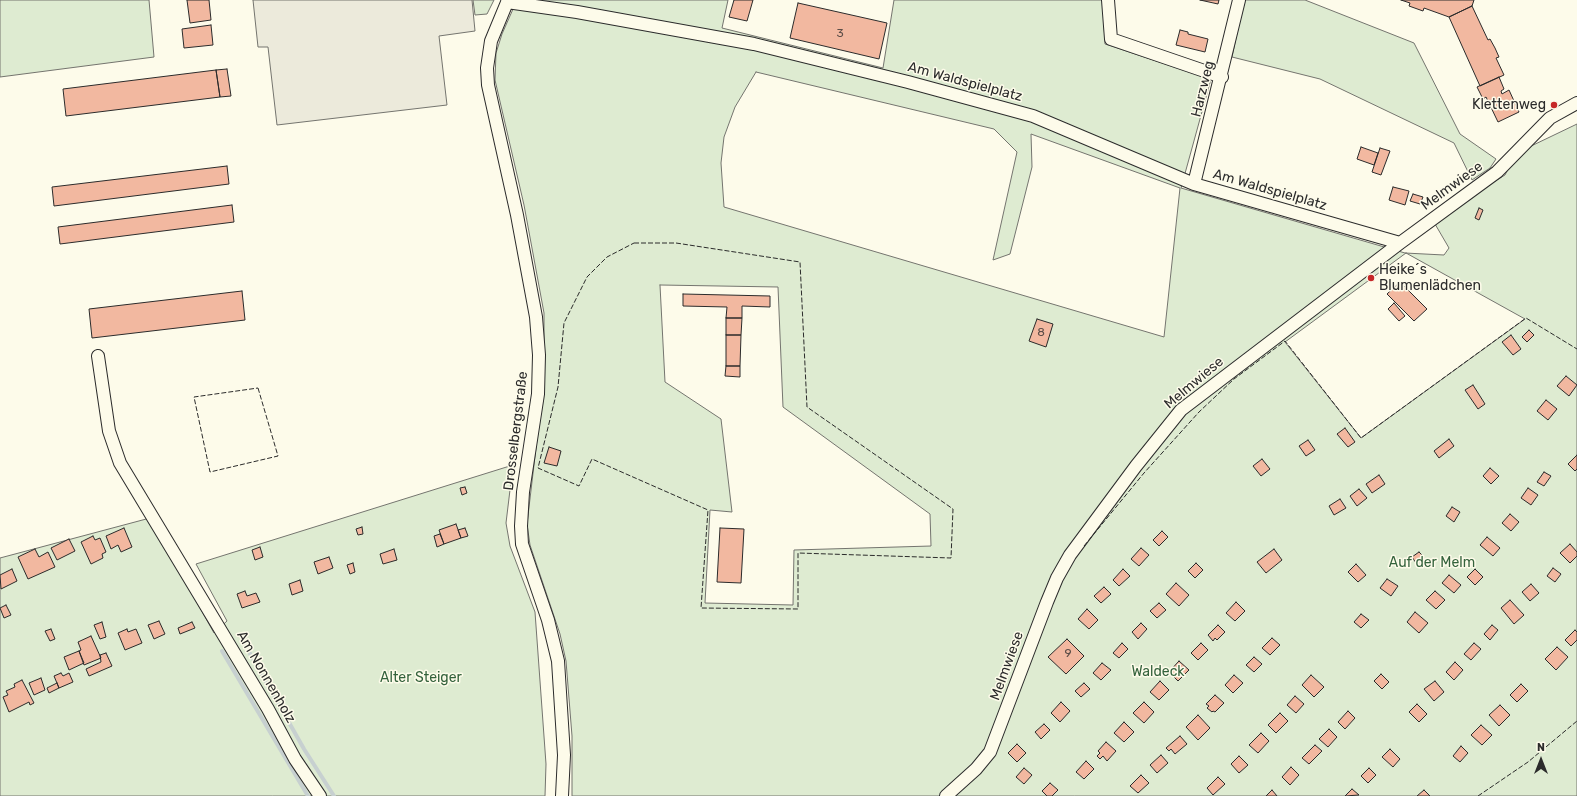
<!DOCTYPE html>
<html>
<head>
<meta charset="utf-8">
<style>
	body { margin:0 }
	#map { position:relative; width:1577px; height:796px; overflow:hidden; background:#fdfbea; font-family:Rubik,sans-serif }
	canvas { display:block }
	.north { position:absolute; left:1521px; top:740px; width:40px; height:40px; -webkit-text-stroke:3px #fdfbea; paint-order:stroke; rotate:0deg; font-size:11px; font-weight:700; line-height:16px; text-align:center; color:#2b2b2b }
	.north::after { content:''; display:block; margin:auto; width:14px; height:18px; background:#2b2b2b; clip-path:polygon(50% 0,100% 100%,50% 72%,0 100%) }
</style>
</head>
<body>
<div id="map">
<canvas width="1577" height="796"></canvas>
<div class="north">N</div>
</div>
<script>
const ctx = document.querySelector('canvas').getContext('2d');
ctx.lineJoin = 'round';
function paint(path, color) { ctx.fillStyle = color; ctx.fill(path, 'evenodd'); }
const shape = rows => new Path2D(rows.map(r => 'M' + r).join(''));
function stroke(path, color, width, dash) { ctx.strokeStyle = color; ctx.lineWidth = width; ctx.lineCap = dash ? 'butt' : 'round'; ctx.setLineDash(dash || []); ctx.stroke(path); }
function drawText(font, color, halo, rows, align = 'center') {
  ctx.font = font + ' Rubik,sans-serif'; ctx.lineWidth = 3; ctx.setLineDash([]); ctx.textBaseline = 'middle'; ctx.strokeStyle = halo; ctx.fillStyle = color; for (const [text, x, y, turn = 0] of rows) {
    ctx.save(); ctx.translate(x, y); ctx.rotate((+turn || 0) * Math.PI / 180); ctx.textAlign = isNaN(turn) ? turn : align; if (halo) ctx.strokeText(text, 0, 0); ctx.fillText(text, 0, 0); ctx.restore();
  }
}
const green = shape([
	[0,0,149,0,154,57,0,77,0,0],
	[473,0,494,0,487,14,475,15,473,0],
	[517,0,728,0,722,28,883,68,894,0,1103,0,1105,44,1211,79,1181,188,1405,253,1444,255,1449,248,1435,224,1480,190,1505,175,1512,161,1527,148,1577,124,1577,796,572,796,572,736,566,661,560,634,530,545,527,524,544,380,544,313,524,205,495,80,496,53,502,34,517,0],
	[756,72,994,129,1017,152,993,260,1010,254,1032,167,1031,134,1180,188,1164,337,724,207,721,163,724,137,735,107,756,72],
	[1406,253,1525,319,1361,438,1285,342,1406,253],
	[660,285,778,287,783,407,930,514,931,546,794,550,793,605,705,603,710,510,732,512,721,419,665,382,660,285],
	[1244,0,1305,0,1414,43,1460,134,1496,159,1490,168,1472,180,1454,143,1320,79,1232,57,1244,0],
	[513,465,506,523,510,546,535,612,546,764,545,796,0,796,0,558,150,518,214,633,227,621,196,564,513,465]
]);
paint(green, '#deebd1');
stroke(green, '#74746e', 1);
const parking = shape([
	[253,0,472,0,475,31,439,36,447,105,277,125,268,47,258,47,253,0]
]);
paint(parking, '#eceadb');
stroke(parking, '#74746e', 1);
stroke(shape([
	[244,643,304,749,334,796],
	[222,651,308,796]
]), '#c7d0d0', 4);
const building = shape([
	[187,0,209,0,211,20,190,23,187,0],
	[734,0,753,0,747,21,729,17,734,0],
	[1200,0,1219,0,1218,4,1200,0],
	[1401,0,1474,0,1472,6,1449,17,1424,8,1423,11,1409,6,1410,3,1401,0],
	[798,3,887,23,879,59,790,38,798,3],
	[1472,6,1488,40,1490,39,1495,48,1499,57,1496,58,1504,75,1480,86,1449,17,1472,6],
	[211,25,213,45,184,48,182,29,211,25],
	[1180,30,1188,32,1188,34,1208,39,1205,52,1176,45,1180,30],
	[227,69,231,96,220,97,216,70,227,69],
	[216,70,220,97,66,116,63,89,216,70],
	[1499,77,1504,89,1501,91,1502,94,1509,90,1519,112,1498,122,1486,97,1483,99,1477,87,1499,77],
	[1361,147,1378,153,1374,165,1357,159,1361,147],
	[1380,148,1390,151,1381,175,1372,172,1380,148],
	[227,166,229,184,54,206,52,187,227,166],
	[1393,187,1409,191,1405,205,1389,200,1393,187],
	[1413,194,1423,197,1420,204,1410,201,1413,194],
	[232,205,234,222,60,244,58,227,232,205],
	[1479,208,1483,210,1479,220,1475,218,1479,208],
	[1400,282,1427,309,1414,321,1387,294,1400,282],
	[242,291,245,320,92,338,89,309,242,291],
	[683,294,770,296,770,307,742,306,742,318,726,318,727,307,683,306,683,294],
	[1394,303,1405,316,1399,321,1388,309,1394,303],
	[726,318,742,318,741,335,726,335,726,318],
	[1037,319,1053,324,1046,347,1029,341,1037,319],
	[1529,330,1534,335,1527,342,1522,337,1529,330],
	[726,335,741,335,740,366,726,366,726,335],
	[1511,335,1521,349,1513,355,1502,342,1511,335],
	[726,366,740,366,740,377,725,376,726,366],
	[1566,376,1577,385,1569,396,1557,386,1566,376],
	[1473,385,1485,404,1478,409,1465,390,1473,385],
	[1546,400,1557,409,1548,420,1537,411,1546,400],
	[1345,428,1355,442,1348,447,1337,434,1345,428],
	[1449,439,1454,446,1439,458,1434,451,1449,439],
	[1308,440,1315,450,1306,456,1299,446,1308,440],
	[549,447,561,451,557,466,544,463,549,447],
	[1577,455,1577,469,1575,471,1568,464,1577,455],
	[1262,459,1270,469,1261,476,1253,466,1262,459],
	[1490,468,1499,476,1491,484,1483,476,1490,468],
	[1544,472,1551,476,1544,486,1537,482,1544,472],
	[1379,475,1385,484,1372,493,1366,484,1379,475],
	[465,487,467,493,462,495,460,488,465,487],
	[1528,488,1538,495,1531,505,1521,498,1528,488],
	[1359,489,1367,498,1357,506,1350,496,1359,489],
	[1340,499,1346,508,1334,515,1329,506,1340,499],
	[1452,507,1460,512,1454,522,1446,516,1452,507],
	[1510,514,1519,522,1511,531,1502,523,1510,514],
	[456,524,461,538,444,544,439,530,456,524],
	[362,527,363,534,358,535,356,529,362,527],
	[124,528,132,547,121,552,118,545,111,549,106,536,124,528],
	[465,528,468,536,461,538,458,530,465,528],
	[720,528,744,529,741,583,717,582,720,528],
	[1162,531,1168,537,1159,546,1153,540,1162,531],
	[440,534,444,544,437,547,434,536,440,534],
	[93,536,95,540,100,538,106,552,102,554,103,558,91,564,81,542,93,536],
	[1487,537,1500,548,1493,556,1480,545,1487,537],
	[69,539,75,551,57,560,51,548,69,539],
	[1570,544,1577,552,1577,556,1570,563,1560,553,1570,544],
	[260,547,263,557,255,560,252,550,260,547],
	[1141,548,1149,555,1139,566,1131,559,1141,548],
	[35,549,39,557,48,552,55,567,28,579,18,557,35,549],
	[394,549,397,560,383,564,380,554,394,549],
	[1274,549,1282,560,1266,573,1257,562,1274,549],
	[1419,552,1424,557,1416,563,1412,557,1419,552],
	[329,557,333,568,318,574,314,562,329,557],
	[353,563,355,572,350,574,347,565,353,563],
	[1196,563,1203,570,1195,578,1188,571,1196,563],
	[1356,564,1366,575,1358,582,1348,572,1356,564],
	[1553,568,1561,574,1555,582,1547,576,1553,568],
	[12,569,17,581,1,589,0,575,12,569],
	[1123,569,1130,576,1119,586,1113,580,1123,569],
	[1475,569,1483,577,1475,585,1467,577,1475,569],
	[1449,575,1461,585,1454,593,1442,583,1449,575],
	[1387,579,1398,586,1391,596,1380,588,1387,579],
	[300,580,303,591,292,595,289,584,300,580],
	[1176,583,1189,595,1179,606,1166,594,1176,583],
	[1531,584,1539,593,1530,601,1522,592,1531,584],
	[1104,587,1111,594,1101,603,1094,596,1104,587],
	[245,591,247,596,256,593,260,602,242,608,237,594,245,591],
	[1435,591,1445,600,1436,609,1426,600,1435,591],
	[1510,600,1524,615,1514,624,1501,608,1510,600],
	[1236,602,1245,611,1235,621,1226,613,1236,602],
	[1159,603,1166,610,1157,618,1150,611,1159,603],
	[6,605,11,615,4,618,0,608,6,605],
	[1087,609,1098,620,1089,629,1078,619,1087,609],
	[1415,612,1428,623,1419,633,1407,622,1415,612],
	[1361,614,1369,620,1361,628,1354,622,1361,614],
	[159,621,165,634,154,639,148,625,159,621],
	[102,622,106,637,100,639,94,625,102,622],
	[192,622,195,628,180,634,178,628,192,622],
	[1141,623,1147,629,1138,639,1132,632,1141,623],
	[1218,625,1225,632,1217,640,1215,638,1213,641,1208,635,1218,625],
	[1492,625,1498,630,1490,640,1484,634,1492,625],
	[51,629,55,639,50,641,45,631,51,629],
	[127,629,128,632,136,629,142,643,125,650,118,633,127,629],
	[1575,630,1577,632,1577,640,1571,646,1565,640,1575,630],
	[91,636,101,658,84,665,79,651,81,650,78,642,91,636],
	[1272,638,1280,645,1270,655,1262,648,1272,638],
	[1067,639,1084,656,1066,674,1048,657,1067,639],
	[1122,643,1128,649,1119,658,1113,653,1122,643],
	[1201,643,1208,650,1198,660,1191,653,1201,643],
	[1474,643,1481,649,1471,660,1464,654,1474,643],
	[1557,647,1568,657,1556,670,1545,659,1557,647],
	[79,651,84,663,69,670,64,657,79,651],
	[106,653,112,666,89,676,86,669,101,662,100,655,106,653],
	[1254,657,1262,664,1254,672,1246,665,1254,657],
	[1179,661,1189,670,1178,681,1169,672,1179,661],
	[1455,662,1463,670,1454,680,1446,672,1455,662],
	[1102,663,1111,670,1101,680,1093,673,1102,663],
	[61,673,63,676,69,673,73,682,59,688,54,676,61,673],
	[1381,674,1389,682,1382,689,1374,681,1381,674],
	[1234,675,1243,683,1233,693,1225,685,1234,675],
	[1311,675,1324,687,1314,697,1302,685,1311,675],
	[41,678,45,690,34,695,29,683,41,678],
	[22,680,34,703,30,705,29,702,9,712,3,697,8,695,6,691,15,687,14,684,22,680],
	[1160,681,1169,690,1159,700,1150,692,1160,681],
	[1435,681,1444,692,1434,701,1424,689,1435,681],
	[57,683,59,688,49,693,47,688,57,683],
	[1084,683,1090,689,1081,697,1075,691,1084,683],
	[1521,684,1528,691,1517,702,1510,695,1521,684],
	[1215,695,1224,703,1215,712,1213,711,1212,712,1207,708,1209,706,1206,704,1215,695],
	[1295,696,1304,704,1296,713,1287,705,1295,696],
	[1061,702,1070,711,1060,722,1051,713,1061,702],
	[1144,702,1154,712,1144,723,1133,713,1144,702],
	[1417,704,1427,714,1419,722,1409,712,1417,704],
	[1500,705,1510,715,1499,726,1489,715,1500,705],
	[1348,711,1355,718,1345,729,1338,722,1348,711],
	[1280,713,1288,721,1276,733,1268,725,1280,713],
	[1198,715,1210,728,1198,740,1186,727,1198,715],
	[1124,722,1134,732,1124,742,1114,733,1124,722],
	[1044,724,1050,730,1041,739,1035,732,1044,724],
	[1481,725,1492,735,1482,745,1471,735,1481,725],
	[1329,729,1337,737,1328,747,1319,739,1329,729],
	[1261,733,1269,741,1258,753,1249,745,1261,733],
	[1180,736,1187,744,1175,754,1171,749,1169,751,1166,748,1180,736],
	[1106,742,1116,751,1107,761,1103,756,1100,759,1097,756,1100,753,1098,751,1106,742],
	[1017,744,1026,753,1017,762,1008,753,1017,744],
	[1315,745,1322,751,1309,764,1302,758,1315,745],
	[1461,746,1468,753,1460,762,1453,756,1461,746],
	[1390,749,1400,759,1393,767,1382,757,1390,749],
	[1161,755,1168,763,1157,773,1150,765,1161,755],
	[1239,756,1248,765,1239,773,1231,764,1239,756],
	[1086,761,1094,769,1084,779,1076,772,1086,761],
	[1291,767,1299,775,1290,785,1282,777,1291,767],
	[1024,768,1032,775,1024,784,1016,777,1024,768],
	[1369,768,1376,775,1368,783,1361,776,1369,768],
	[1141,775,1149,783,1138,793,1130,786,1141,775],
	[1218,777,1225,784,1213,795,1207,788,1218,777],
	[1050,783,1058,790,1052,796,1047,796,1042,791,1050,783],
	[1352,789,1359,795,1345,796,1352,789],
	[1272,790,1277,796,1266,796,1272,790],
	[1424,790,1430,796,1417,796,1424,790]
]);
paint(building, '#f2b8a0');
stroke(building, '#2b2b2b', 1);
const minor = shape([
	[508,0,491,41,487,68,488,85,517,215,536,317,539,355,538,394,523,492,521,526,522,544,548,620,558,661,564,755,562,796],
	[1108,0,1111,39,1222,77],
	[507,2,577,12,754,44,908,82,1033,116,1194,184,1400,243],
	[1194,184,1239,0],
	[98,356,109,431,120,463,268,709,295,759,320,796],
	[946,796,976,769,990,752,1047,602,1057,578,1070,555,1136,466,1181,410,1400,243,1497,172,1550,118,1577,103]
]);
stroke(minor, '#2b2b2b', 14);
stroke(minor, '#fdfbea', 12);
stroke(shape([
	[634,243,676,243,800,262,807,407,953,509,951,558,798,553,798,609,701,608,708,510,592,459,579,486,538,468,558,387,564,323,587,277,607,257,634,243],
	[258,388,278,456,210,472,194,397,258,388],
	[1084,546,1144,473,1199,412,1234,379,1285,341,1361,438,1526,318,1577,349],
	[1478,796,1528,762,1577,721]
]), '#2b2b2b', 1, [5, 2]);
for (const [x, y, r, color] of [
	[1554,105,4,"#c62828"],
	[1371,278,4,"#c62828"]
]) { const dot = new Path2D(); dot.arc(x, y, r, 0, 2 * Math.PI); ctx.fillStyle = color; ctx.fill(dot); stroke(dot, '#fdfbea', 1.5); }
drawText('12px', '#5d4e48', null, [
	["3",840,34],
	["8",1041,333],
	["9",1068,654]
]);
drawText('14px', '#2b2b2b', '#fdfbea', [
	["Am Waldspielplatz",965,82,15],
	["Harzweg",1203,89,-76],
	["Melmwiese",1452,186,-36],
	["Am Waldspielplatz",1270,190,16],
	["Melmwiese",1194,383,-40],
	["Drosselbergstraße",516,431,-83],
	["Melmwiese",1007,666,-70],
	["Am Nonnenholz",266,677,60]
]);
drawText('14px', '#2b2b2b', '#fdfbea', [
	["Klettenweg",1546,105],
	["Heike´s",1379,270,"left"],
	["Blumenlädchen",1379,286,"left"]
], 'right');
drawText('14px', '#34623c', '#fdfbea', [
	["Auf der Melm",1432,563],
	["Waldeck",1158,672],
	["Alter Steiger",421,678]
]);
</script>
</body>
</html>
